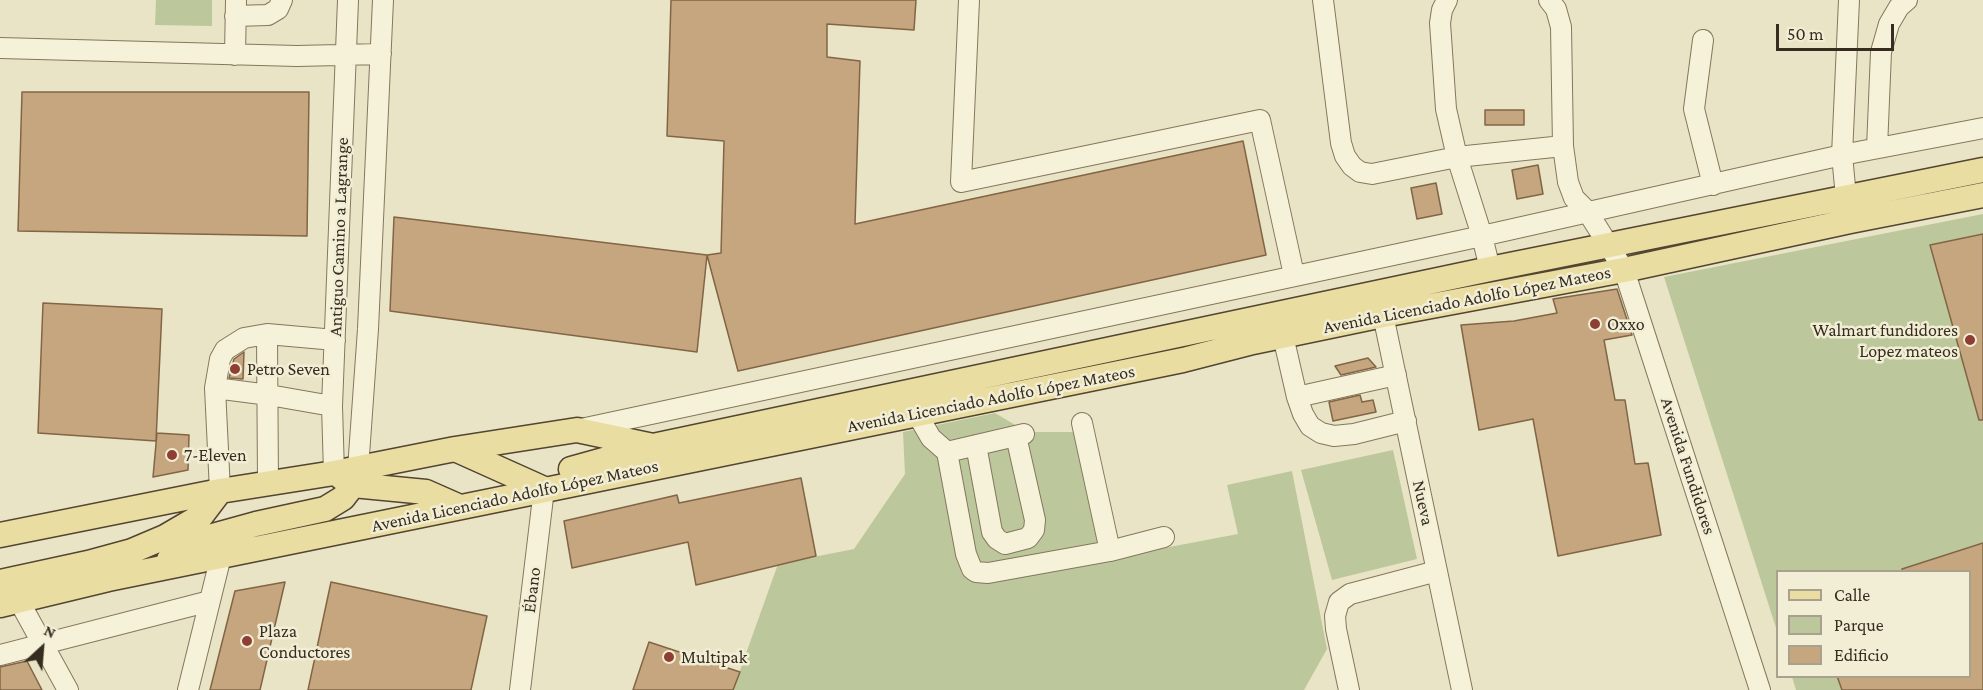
<!DOCTYPE html>
<html>
<head>
<meta charset="utf-8">
<style>
	body { margin:0 }
	#map { position:relative; width:1983px; height:690px; overflow:hidden; background:#eae4c6; font-family:"Crimson Pro",serif }
	canvas { display:block }
	.legend { position:absolute; left:1776px; top:570px; width:195px; height:108px; box-sizing:border-box; background:#f2eed5; border:2px solid #a7a18d; margin:0; padding:8px 10px; list-style:none; font-size:18px; color:#362d20 }
	.legend li { display:flex; align-items:center; gap:12px; height:30px }
	.legend b { width:30px; border:2px solid #a7a18d }
	.north { position:absolute; left:12px; top:618px; width:60px; height:60px; -webkit-text-stroke:4px #f2eed5; paint-order:stroke; rotate:26deg; font-size:16px; font-weight:700; line-height:24px; text-align:center; color:#362d20 }
	.north::after { content:''; display:block; margin:auto; width:21px; height:27px; background:#362d20; clip-path:polygon(50% 0,100% 100%,50% 72%,0 100%) }
	.scale { position:absolute; left:1776px; top:24px; width:118px; height:27px; box-sizing:border-box; border:3px solid #362d20; border-top:0; padding-left:8px; font-size:18px; line-height:21px; white-space:nowrap; color:#362d20; -webkit-text-stroke:4px #f2eed5; paint-order:stroke }
</style>
</head>
<body>
<div id="map">
<canvas width="1983" height="690"></canvas>
<ul class="legend">
<li><b style="height:8px;background:#eadda2"></b>Calle</li>
<li><b style="height:16px;background:#bcc89b"></b>Parque</li>
<li><b style="height:16px;background:#c5a67f"></b>Edificio</li>
</ul>
<div class="north">N</div>
<div class="scale">50 m</div>
</div>
<script>
const ctx = document.querySelector('canvas').getContext('2d');
ctx.lineJoin = 'round';
function paint(path, color) { ctx.fillStyle = color; ctx.fill(path, 'evenodd'); }
const shape = rows => new Path2D(rows.map(r => 'M' + r).join(''));
function stroke(path, color, width, dash) { ctx.strokeStyle = color; ctx.lineWidth = width; ctx.lineCap = dash ? 'butt' : 'round'; ctx.setLineDash(dash || []); ctx.stroke(path); }
function drawText(font, color, halo, rows, align = 'center') {
  ctx.font = font + ' "Crimson Pro",serif'; ctx.lineWidth = 5; ctx.setLineDash([]); ctx.textBaseline = 'middle'; ctx.strokeStyle = halo; ctx.fillStyle = color; for (const [text, x, y, turn = 0] of rows) {
    ctx.save(); ctx.translate(x, y); ctx.rotate((+turn || 0) * Math.PI / 180); ctx.textAlign = isNaN(turn) ? turn : align; if (halo) ctx.strokeText(text, 0, 0); ctx.fillText(text, 0, 0); ctx.restore();
  }
}
paint(shape([
	[156,0,212,0,212,26,155,25],
	[1983,214,1983,690,1796,690,1792,677,1970,676,1970,572,1778,572,1777,631,1664,277],
	[995,413,1027,432,1079,432,1106,559,1238,534,1227,485,1292,471,1327,649,1304,690,733,690,778,564,854,549,905,474,903,432],
	[1393,450,1417,559,1332,580,1301,470]
]), '#bcc89b');
const building = shape([
	[671,0,916,0,914,30,827,24,827,57,860,61,855,224,1243,141,1266,255,738,371,707,255,721,253,724,141,667,136,671,0],
	[22,92,309,92,307,236,18,231,22,92],
	[1485,110,1524,110,1524,125,1485,125,1485,110],
	[1538,165,1543,194,1517,199,1512,170,1538,165],
	[1436,183,1442,214,1417,219,1411,188,1436,183],
	[394,217,707,255,697,352,390,311,394,217],
	[1983,234,1983,420,1979,420,1930,245,1983,234],
	[1617,289,1632,335,1604,340,1615,400,1625,400,1635,464,1648,463,1661,535,1558,556,1533,419,1479,430,1461,325,1514,321,1557,313,1553,299,1617,289],
	[43,303,162,309,156,441,38,433,43,303],
	[244,352,243,379,229,378,234,359,244,352],
	[1368,358,1376,367,1341,375,1335,366,1368,358],
	[1360,395,1362,402,1373,400,1376,412,1333,421,1329,402,1360,395],
	[157,433,189,435,188,470,153,477,157,433],
	[801,478,816,556,696,585,688,542,572,568,564,521,677,495,679,503,801,478],
	[1983,543,1983,690,1842,690,1837,676,1970,676,1970,572,1903,572,1902,569,1983,543],
	[285,582,260,690,210,690,235,591,285,582],
	[331,582,487,616,471,690,308,690,331,582],
	[649,642,740,672,733,690,633,690,649,642],
	[27,661,42,690,0,690,0,667,27,661]
]);
paint(building, '#c5a67f');
stroke(building, '#816545', 1.5);
const minor = shape([
	[969,0,961,182,1260,120,1294,275],
	[1323,0,1341,143,1345,156,1352,166,1360,172,1372,174,1457,157,1563,146],
	[1447,0,1442,10,1440,23,1446,109,1457,157,1482,236,1490,269],
	[1549,0,1556,9,1561,27,1563,146,1568,182,1574,198,1587,211,1624,270,1760,690],
	[235,16,268,15,278,9,282,0],
	[1703,40,1694,109,1713,185],
	[0,48,297,56,381,54],
	[235,55,236,0],
	[1877,148,1881,52,1889,24,1899,7,1907,0],
	[1846,197,1842,155,1849,0],
	[1383,315,1462,690],
	[267,334,268,484],
	[1283,336,1297,397,1303,414,1310,426,1321,433,1334,436,1354,434,1406,421],
	[215,388,269,395,332,406],
	[1297,397,1396,375],
	[917,414,931,438,947,452,966,554,972,569,976,572,988,573,1110,551],
	[1082,423,1110,551,1164,537],
	[581,429,1482,236,1842,155,1983,128],
	[976,445,992,532,997,539,1005,544,1028,538,1034,530,1035,520,1016,436],
	[947,452,1024,434],
	[358,469,368,329,383,0],
	[334,473,332,406,348,0],
	[220,491,215,388,220,359,225,350,244,338,267,334,335,340],
	[19,601,68,690],
	[0,655,210,601],
	[188,690,221,556],
	[520,690,544,489],
	[1349,690,1336,629,1335,616,1339,602,1350,594,1437,571]
]);
const major = shape([
	[455,449,544,489],
	[571,469,650,447],
	[341,477,353,485,426,492,460,507],
	[0,535,220,491,334,473,455,449,577,430,653,446,1490,269,1983,170],
	[169,560,209,537,256,524,325,509,343,498,353,485,358,469],
	[0,582,88,563,132,551,165,537,201,516,220,491],
	[0,605,108,579,221,556,1183,360,1253,342,1383,315,1624,270,1850,221,1983,195]
]);
stroke(minor, '#84775d', 22);
stroke(major, '#524531', 27);
stroke(minor, '#f6f1d9', 20);
stroke(major, '#eadda2', 24);
for (const [x, y, r, color] of [
	[1595,324,6,"#8e3e33"],
	[1970,340,6,"#8e3e33"],
	[235,369,6,"#8e3e33"],
	[172,455,6,"#8e3e33"],
	[247,641,6,"#8e3e33"],
	[669,657,6,"#8e3e33"]
]) { const dot = new Path2D(); dot.arc(x, y, r, 0, 2 * Math.PI); ctx.fillStyle = color; ctx.fill(dot); stroke(dot, '#f2eed5', 2); }
drawText('18px', '#362d20', '#f2eed5', [
	["Antiguo Camino a Lagrange",339,237,-88],
	["Avenida Licenciado Adolfo López Mateos",1467,300,-11],
	["Avenida Licenciado Adolfo López Mateos",991,399,-11],
	["Avenida Fundidores",1688,466,72],
	["Avenida Licenciado Adolfo López Mateos",515,496,-12],
	["Nueva",1423,503,78],
	["Ébano",532,590,-83]
]);
drawText('18px', '#362d20', '#f2eed5', [
	["Oxxo",1607,324],
	["Walmart fundidores",1958,330,"right"],
	["Lopez mateos",1958,351,"right"],
	["Petro Seven",247,369],
	["7-Eleven",184,455],
	["Plaza",259,631],
	["Conductores",259,652],
	["Multipak",681,657]
], 'left');
</script>
</body>
</html>
